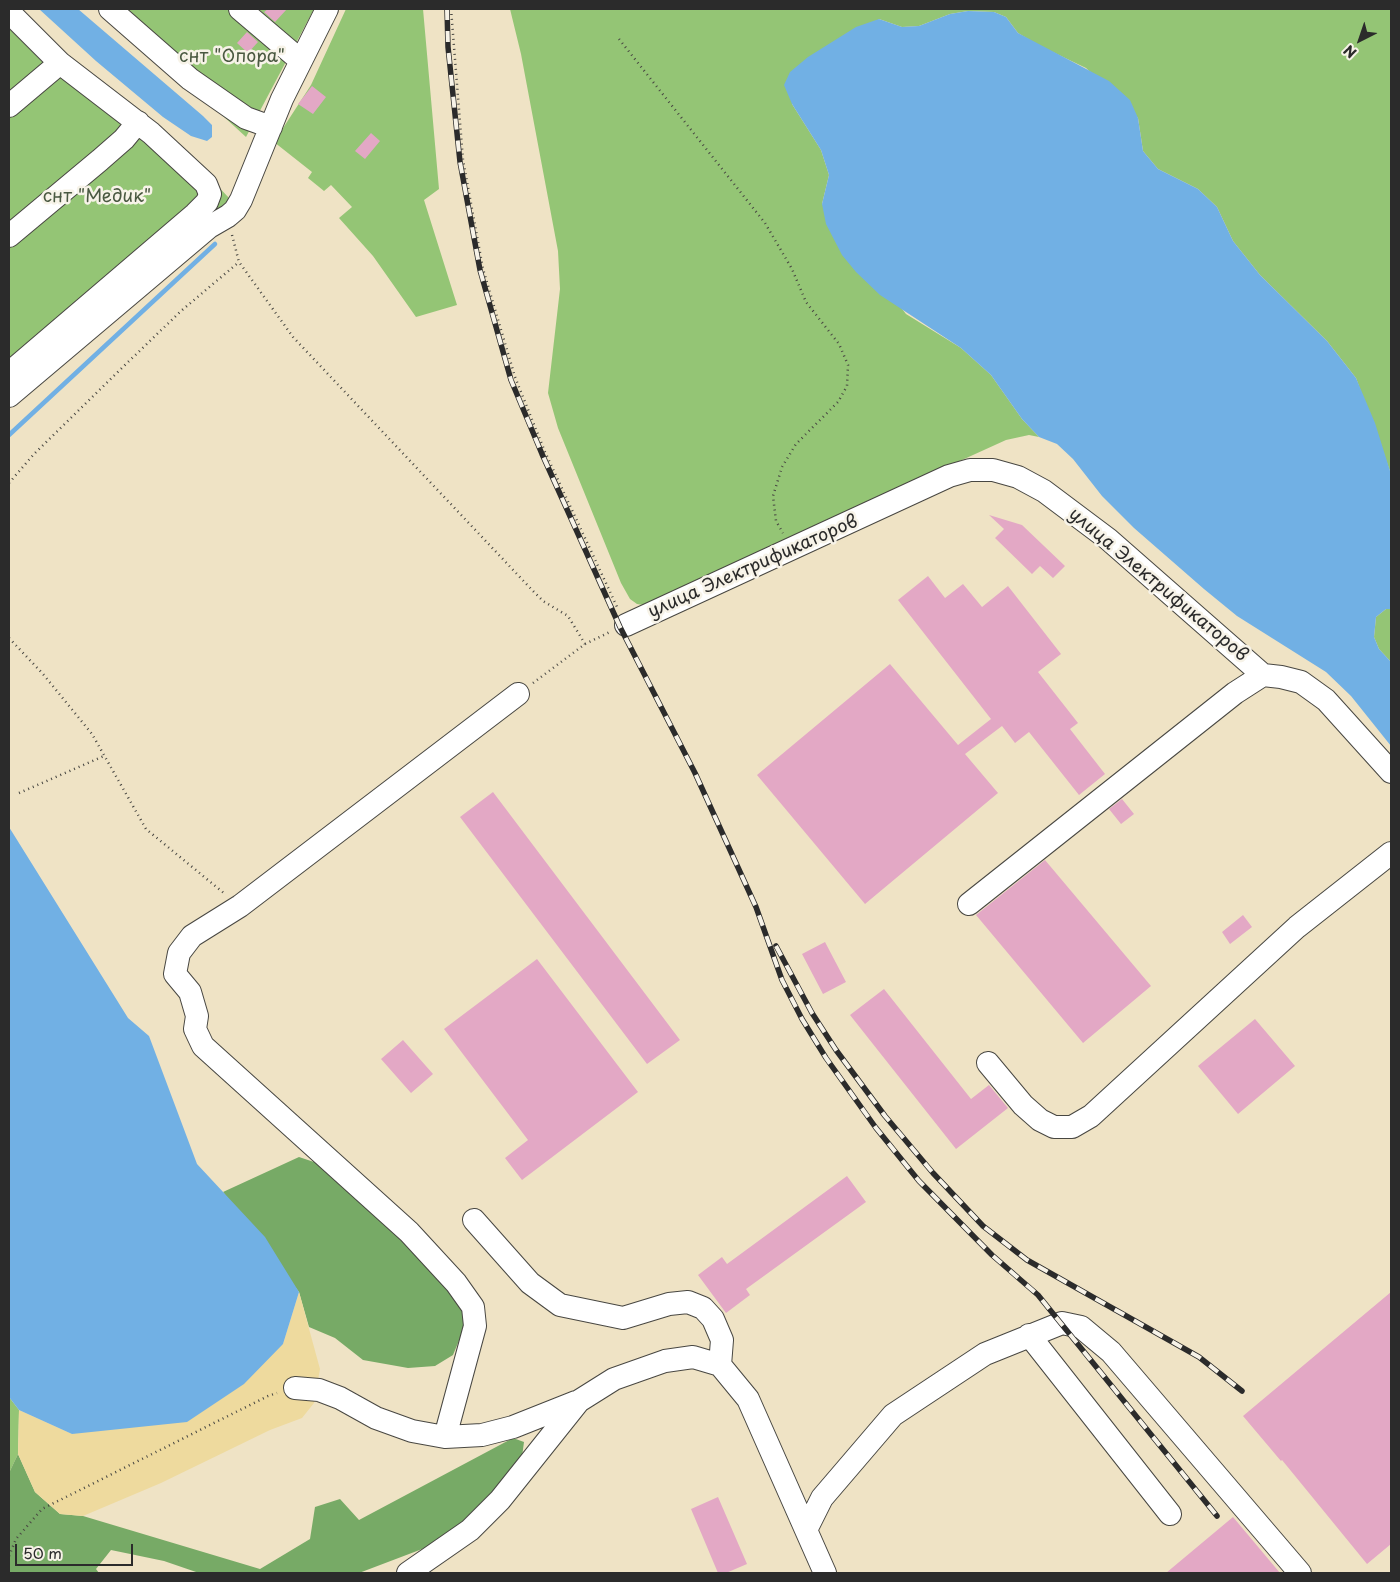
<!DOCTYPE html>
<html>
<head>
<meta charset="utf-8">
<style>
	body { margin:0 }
	#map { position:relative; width:1400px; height:1582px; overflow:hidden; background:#efe3c5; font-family:"Playpen Sans",sans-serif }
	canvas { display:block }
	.frame { position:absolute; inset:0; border:10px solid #2b2b2b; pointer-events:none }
	.north { position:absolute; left:1335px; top:15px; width:50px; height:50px; -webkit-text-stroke:4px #f7f3e8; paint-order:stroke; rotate:221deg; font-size:14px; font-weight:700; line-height:20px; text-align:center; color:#2b2b2b }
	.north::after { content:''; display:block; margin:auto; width:18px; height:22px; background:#2b2b2b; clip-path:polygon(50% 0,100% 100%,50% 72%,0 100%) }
	.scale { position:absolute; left:15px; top:1544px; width:118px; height:22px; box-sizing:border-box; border:2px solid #2b2b2b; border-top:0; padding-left:6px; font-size:15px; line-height:18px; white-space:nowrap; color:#2b2b2b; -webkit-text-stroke:4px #f7f3e8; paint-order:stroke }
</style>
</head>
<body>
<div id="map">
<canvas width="1400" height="1582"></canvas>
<div class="frame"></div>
<div class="north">N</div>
<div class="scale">50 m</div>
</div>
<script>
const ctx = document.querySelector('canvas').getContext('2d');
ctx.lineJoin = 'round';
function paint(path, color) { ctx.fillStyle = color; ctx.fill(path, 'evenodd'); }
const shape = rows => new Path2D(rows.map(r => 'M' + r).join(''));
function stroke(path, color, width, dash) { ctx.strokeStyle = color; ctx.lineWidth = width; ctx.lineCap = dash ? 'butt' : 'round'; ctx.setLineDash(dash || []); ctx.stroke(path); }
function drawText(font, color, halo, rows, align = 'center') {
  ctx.font = font + ' "Playpen Sans",sans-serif'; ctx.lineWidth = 5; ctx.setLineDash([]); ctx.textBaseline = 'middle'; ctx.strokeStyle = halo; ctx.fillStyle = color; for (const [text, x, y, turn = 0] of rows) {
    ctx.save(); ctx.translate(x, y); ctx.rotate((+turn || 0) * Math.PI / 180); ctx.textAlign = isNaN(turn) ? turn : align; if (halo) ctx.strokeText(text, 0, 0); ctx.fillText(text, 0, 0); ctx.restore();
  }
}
paint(shape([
	[9,9,209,177,230,199,9,389],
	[106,9,314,9,246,137],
	[346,9,423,9,439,189,424,200,457,305,416,317,373,256,339,218,352,207,331,185,324,191,308,178,312,172,274,142,311,85],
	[510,9,1391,9,1391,474,1356,378,1327,341,1260,275,1233,241,1217,207,1198,189,1158,169,1143,151,1138,118,1086,68,1038,45,1018,33,1006,17,994,12,968,11,950,14,919,26,902,27,879,19,792,104,821,150,829,175,822,204,906,314,961,348,991,375,1022,419,1039,437,1029,435,1006,440,643,605,637,604,630,599,621,583,558,428,548,393,560,289,558,251,521,54],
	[1386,609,1391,609,1391,662,1379,649,1374,637,1376,617],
	[9,1397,19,1410,18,1454,9,1473]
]), '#94c575');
paint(shape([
	[299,1157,320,1164,368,1205,460,1299,465,1326,453,1355,435,1366,408,1368,363,1360,335,1338,309,1327,299,1292,223,1192],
	[513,1438,524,1442,522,1457,480,1506,438,1543,359,1573,199,1573,164,1561,111,1550,96,1569,99,1573,9,1573,9,1473,18,1454,35,1492,60,1514,83,1516,260,1569,310,1539,315,1507,340,1499,359,1520]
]), '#7a6');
paint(shape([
	[299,1292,320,1369,314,1403,302,1418,270,1430,161,1483,83,1516,60,1514,35,1492,18,1454,19,1410,72,1434,283,1344]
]), '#eeda9e');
paint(shape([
	[39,9,78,9,203,116,212,125,212,137,207,141,191,136,163,117,96,61],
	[968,11,994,12,1006,17,1018,33,1109,81,1130,100,1138,118,1143,151,1158,169,1198,189,1217,207,1233,241,1260,275,1327,341,1356,378,1375,423,1391,474,1391,609,1386,609,1376,617,1374,637,1379,649,1391,662,1391,746,1351,696,1326,672,1237,616,1204,589,1134,528,1102,496,1073,459,1057,444,1039,437,1022,419,991,375,961,348,880,295,856,272,842,255,826,224,822,204,829,175,821,150,792,104,784,85,790,72,808,57,856,27,879,19,902,27,919,26,950,14],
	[9,827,128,1018,149,1036,197,1164,265,1237,299,1292,283,1344,244,1384,187,1422,72,1434,19,1410,9,1397]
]), '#71b0e4');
stroke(shape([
	[9,435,215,244]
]), '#71b0e4', 4.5);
paint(shape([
	[268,9,287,9,275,22,264,12],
	[247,32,258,42,248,53,237,43],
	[312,86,326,97,313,114,298,104],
	[371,133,380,141,365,159,355,151],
	[989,515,1022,525,1065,566,1053,578,1040,566,1032,574,995,538,1004,529],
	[928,576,945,598,963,584,982,607,1008,586,1061,654,1038,672,1078,723,1070,729,1105,774,1079,795,1029,732,1015,743,1002,726,965,754,998,793,865,904,757,775,890,664,958,745,991,719,898,600],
	[493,792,680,1040,647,1064,460,817],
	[1122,799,1134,814,1121,824,1109,809],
	[1045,860,1151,986,1083,1043,976,915],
	[1243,915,1252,927,1230,944,1222,932],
	[825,942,846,982,823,994,802,954],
	[537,959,638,1092,522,1180,505,1158,528,1140,444,1029],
	[884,989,971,1099,989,1085,1008,1108,956,1149,850,1015],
	[1255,1019,1295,1066,1238,1114,1198,1066],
	[403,1040,433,1074,411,1093,381,1059],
	[847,1176,866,1202,746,1289,750,1295,726,1313,698,1275,722,1257,727,1264],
	[1391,1292,1391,1544,1367,1564,1282,1460,1281,1461,1243,1416],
	[718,1497,747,1564,726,1573,718,1573,691,1509],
	[1233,1517,1280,1573,1166,1573]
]), '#e3a8c5');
const minor = shape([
	[110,9,190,79,246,118,271,127],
	[240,9,300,60],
	[9,12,60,63,151,133,206,184,210,194,207,202,195,214,9,373],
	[9,106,60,63],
	[9,236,100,160,124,139,138,122],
	[9,396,209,227,228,216,235,210,241,200,282,99,327,9],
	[626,625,949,476,970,470,993,470,1018,477,1044,491,1108,539,1263,675,1281,677,1301,682,1326,700,1391,772],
	[969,904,1235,693,1263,675],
	[988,1063,1023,1105,1040,1120,1054,1127,1072,1127,1091,1116,1297,927,1391,853],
	[474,1220,530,1283,560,1305,623,1318,669,1304,688,1302,703,1308,713,1319,722,1340,720,1365],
	[1029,1335,1170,1514],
	[295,1388,319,1390,340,1398,376,1418,412,1431,445,1437,482,1435,513,1427,576,1402],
	[445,1437,475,1326,473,1307,456,1283,409,1232,203,1046,195,1029,197,1016,190,992,175,974,179,953,192,936,240,906,518,694],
	[806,1530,822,1498,893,1415,985,1354,1062,1323,1081,1327,1111,1352,1300,1573],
	[408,1573,470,1530,500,1500,579,1401,614,1379,665,1361,693,1357,720,1365,748,1399,825,1573]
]);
stroke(minor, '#484742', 24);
stroke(shape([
	[451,9,463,160,483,269,515,377,545,452,618,609],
	[619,39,765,223,792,269,806,302,839,344,848,365,847,386,838,402,796,444,782,467,773,496,776,521,783,533],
	[232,235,239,262,293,337,533,591,543,601,568,616,585,644],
	[9,483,34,454,125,365,181,311,239,262],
	[9,638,43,674,92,734,146,829,225,894],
	[533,683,585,644,610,632],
	[19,793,104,756],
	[9,1556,16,1539,42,1509,268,1396,277,1393]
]), '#484742', 2.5, [1, 4]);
stroke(minor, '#fff', 22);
const rail = shape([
	[447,9,448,47,460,162,480,270,511,380,542,454,620,627,695,773,756,907,782,980,802,1019,826,1058,876,1128,919,1181,992,1255,1038,1295,1217,1516],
	[776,946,812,1013,836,1050,885,1116,933,1173,983,1226,1027,1260,1199,1357,1242,1391]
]);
stroke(rail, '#2b2b2b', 5.5);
stroke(rail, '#f7f3e8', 4, [11]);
drawText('18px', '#4a5941', '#f7f3e8', [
	["снт \"Опора\"",232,57],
	["снт \"Медик\"",97,197]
]);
drawText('18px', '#2b2b2b', '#f7f3e8', [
	["улица Электрификаторов",753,567,-24],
	["улица Электрификаторов",1158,585,40]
]);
</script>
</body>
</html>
